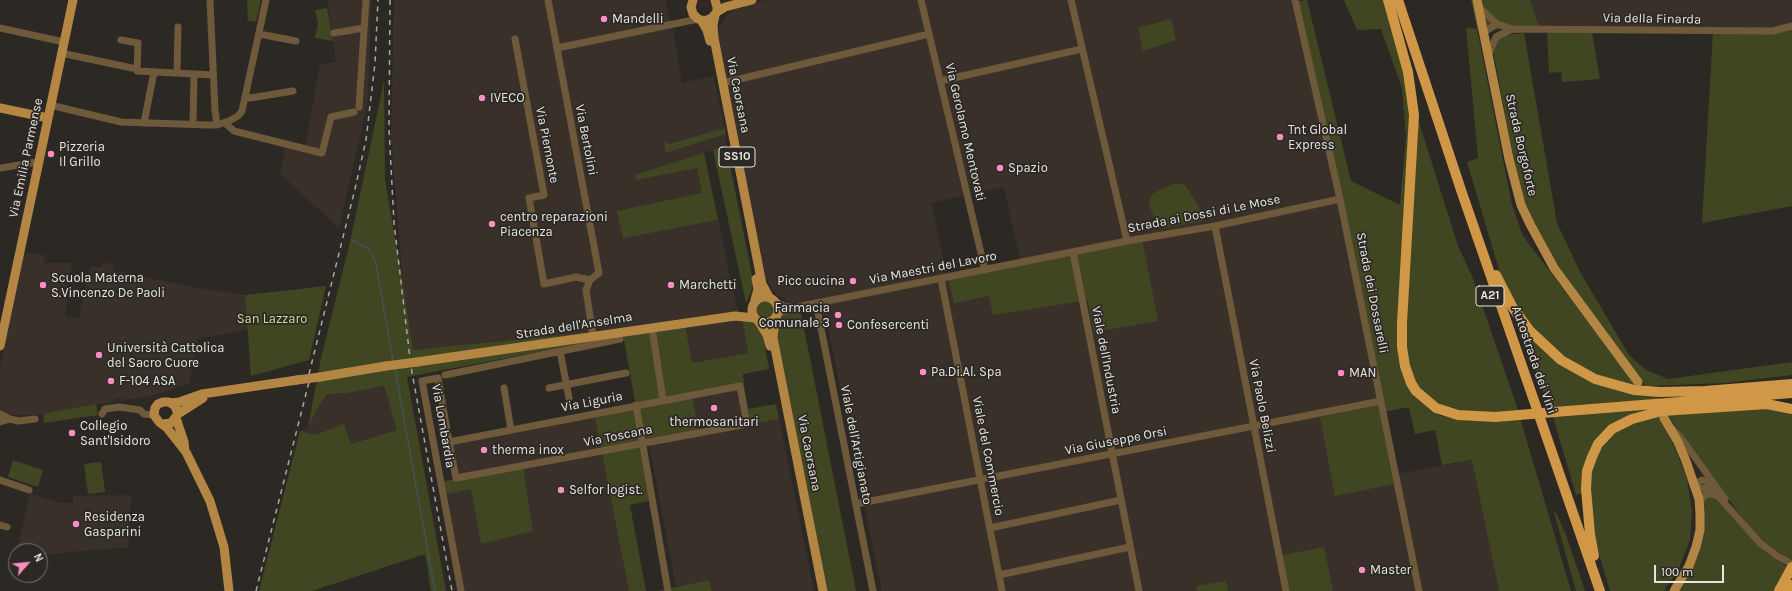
<!DOCTYPE html>
<html>
<head>
<meta charset="utf-8">
<style>
	body { margin:0 }
	#map { position:relative; width:1792px; height:591px; overflow:hidden; background:#2c2925; font-family:Karla,sans-serif }
	canvas { display:block }
	.north { position:absolute; left:8px; top:543px; width:40px; height:40px; box-sizing:border-box; background:#2c2925; border:1px solid #767471; border-radius:50%; rotate:63deg; font-size:11px; font-weight:700; line-height:16px; text-align:center; color:#e6e4e2 }
	.north::after { content:''; display:block; margin:auto; width:14px; height:18px; background:#fc8fc1; clip-path:polygon(50% 0,100% 100%,50% 72%,0 100%) }
	.scale { position:absolute; left:1654px; top:565px; width:70px; height:18px; box-sizing:border-box; border:2px solid #e6e4e2; border-top:0; padding-left:5px; font-size:12px; line-height:14px; white-space:nowrap; color:#e6e4e2; -webkit-text-stroke:3px #2c2925; paint-order:stroke }
</style>
</head>
<body>
<div id="map">
<canvas width="1792" height="591"></canvas>
<div class="north">N</div>
<div class="scale">100 m</div>
</div>
<script>
const ctx = document.querySelector('canvas').getContext('2d');
ctx.lineJoin = 'round';
function paint(path, color) { ctx.fillStyle = color; ctx.fill(path, 'evenodd'); }
const shape = rows => new Path2D(rows.map(r => 'M' + r).join(''));
function stroke(path, color, width, dash) { ctx.strokeStyle = color; ctx.lineWidth = width; ctx.lineCap = dash ? 'butt' : 'round'; ctx.setLineDash(dash || []); ctx.stroke(path); }
function drawText(font, color, halo, rows, align = 'center') {
  ctx.font = font + ' Karla,sans-serif'; ctx.lineWidth = 3.5; ctx.setLineDash([]); ctx.textBaseline = 'middle'; ctx.strokeStyle = halo; ctx.fillStyle = color; for (const [text, x, y, turn = 0] of rows) {
    ctx.save(); ctx.translate(x, y); ctx.rotate((+turn || 0) * Math.PI / 180); ctx.textAlign = isNaN(turn) ? turn : align; if (halo) ctx.strokeText(text, 0, 0); ctx.fillText(text, 0, 0); ctx.restore();
  }
}
paint(shape([
	[327,0,371,0,368,101,339,228,280,174,286,144,305,149,320,64,336,62],
	[394,0,665,0,673,31,682,83,713,76,725,128,669,144,664,141,665,153,726,134,726,145,704,153,736,305,742,317,748,353,691,363,685,326,586,343,585,334,413,350,403,284,391,134],
	[766,0,1295,0,1397,474,1473,460,1499,591,882,591,826,318,815,305,800,308,779,296,773,291,766,278,742,169,718,42,719,28,728,14,734,9],
	[940,81,972,194,1004,187,1020,259,948,278,931,203,966,195],
	[1530,0,1792,0,1792,26,1785,29,1540,30],
	[23,253,45,255,44,263,72,263,65,316,79,318,91,266,101,268,103,262,114,265,112,270,192,287,245,295,248,329,198,339,189,384,147,397,124,400,121,398,115,399,113,402,39,415,14,415,6,413,0,409,0,371],
	[744,385,751,424,779,419,814,591,712,591,709,580,676,587,649,443,692,395],
	[384,386,397,430,351,444,344,424,315,435,300,431,308,428,317,409,327,394,347,393],
	[594,413,629,591,460,591,443,495,471,489,533,531,523,465,457,478,450,443],
	[30,493,58,503,73,503,73,496,131,495,129,547,40,555,40,551,17,551]
]), '#393129');
paint(shape([
	[247,0,261,0,256,22,248,21],
	[1307,0,1351,181,1400,205,1406,137,1402,88,1381,29,1357,30,1344,0,1384,0,1410,88,1405,219,1398,323,1412,393,1430,410,1441,416,1472,421,1474,414,1432,403,1412,378,1405,347,1418,119,1458,246,1472,276,1516,404,1571,591,1499,591,1472,460,1442,465,1435,430,1415,434,1409,407,1384,412,1295,2],
	[1471,0,1530,0,1540,30,1523,29,1477,29,1512,205,1523,236,1637,386,1606,379,1572,363,1545,341,1522,314,1500,273,1467,162,1478,158,1466,28,1477,29],
	[327,8,333,41,315,38,318,23,315,10],
	[1171,19,1176,40,1143,51,1138,28],
	[1792,26,1792,206,1702,223,1713,31,1774,31],
	[1547,29,1592,32,1600,79,1562,82,1561,72,1549,73],
	[1524,33,1557,223,1579,270,1629,355,1646,370,1668,379,1792,362,1792,375,1725,383,1646,386,1554,260,1532,220,1523,198,1516,172,1493,50,1499,38,1506,35],
	[384,81,385,180,403,284,413,350,584,333,586,343,407,377,446,591,431,591,425,554,312,591,259,591,300,431,315,435,344,424,351,444,397,430,384,386,347,393,327,394,317,409,308,428,321,358,350,242],
	[725,128,726,134,665,153,664,141,669,144],
	[726,145,753,280,751,292,746,303,713,150],
	[704,153,718,220,623,238,617,211,702,193,697,168,636,180,635,175],
	[1175,183,1185,185,1199,207,1203,221,1164,228,1154,217,1149,204,1152,194],
	[1142,239,1158,321,1094,332,1088,300,993,315,989,296,954,303,948,278],
	[326,286,309,360,251,376,245,295],
	'753 310a12 12 0 1 1 24 0a12 12 0 1 1-24 0Z',
	[800,308,856,591,826,591,775,328,777,322,781,316],
	[742,317,756,322,762,333,769,369,743,374,744,385,692,395,699,433,642,444,653,500,630,505,646,591,629,591,594,413,636,406,623,335,685,326,692,363,748,353],
	[1522,327,1546,353,1562,365,1658,397,1659,400,1653,408,1604,433,1584,493,1576,495,1553,417,1519,329],
	[96,404,98,415,44,423,43,414],
	[776,404,779,419,751,424,748,409],
	[1378,405,1394,484,1335,496,1320,417],
	[1769,407,1792,412,1792,557,1791,560,1775,551,1751,530,1667,414],
	[1651,416,1659,416,1676,450,1687,479,1692,511,1690,540,1679,568,1664,591,1610,591,1597,547,1589,485,1596,456,1616,430],
	[13,460,43,470,38,487,8,477],
	[101,462,105,492,88,494,84,464],
	[523,465,533,531,481,544,471,489,443,495,440,482],
	[1714,496,1757,544,1769,555,1788,567,1774,591,1677,591,1691,568,1701,503,1705,497],
	[1555,511,1565,532,1585,591,1576,591,1554,512],
	[1324,547,1333,591,1286,591,1279,556],
	[709,580,712,591,658,591,676,587],
	[1226,581,1228,591,1197,591,1196,586]
]), '#414622');
stroke(shape([
	[352,240,369,249,376,264,393,361],
	[395,369,435,591]
]), '#455157', 1.5);
stroke(shape([
	[210,0,215,110,217,125],
	[548,0,599,273,590,280],
	[921,0,985,270],
	[1071,0,1127,241],
	[1295,0,1340,199,1419,591],
	[1479,7,1497,24,1512,29,1773,31,1792,26],
	[0,28,64,42],
	[1484,32,1497,24],
	[334,33,364,28],
	[259,34,296,41],
	[515,39,544,195,529,198,544,284,576,277,590,280,586,290,593,336],
	[121,40,138,43,137,71,213,75],
	[557,48,698,19],
	[61,53,132,68],
	[1488,56,1496,37,1512,29],
	[177,73,178,27],
	[940,81,1082,49],
	[723,83,929,34],
	[246,96,250,98,293,91],
	[50,105,121,122,208,125,217,125,229,121,238,116,242,111,266,0],
	[359,107,366,0],
	[144,123,154,72],
	[225,123,234,131,322,153,331,117,354,112],
	[193,124,194,74],
	[0,168,38,162],
	[1215,226,1286,591],
	[1073,252,1139,591],
	[941,279,1002,591],
	[776,302,784,306,793,307],
	[816,303,873,591],
	[777,314,797,307,1127,241,1215,226,1340,199],
	[652,328,663,400],
	[560,351,569,398],
	[445,375,620,339],
	[504,388,511,430],
	[549,388,626,373],
	[636,405,668,591],
	[0,414,10,419,18,421,35,419],
	[102,414,105,409,119,407,140,410,144,414,154,415],
	[0,422,10,419],
	[1673,429,1681,438,1725,499],
	[449,442,740,386,747,424,456,478,449,442,438,378,422,381,461,591],
	[0,480,29,490],
	[1714,484,1702,480,1693,485,1699,488,1711,489,1718,493],
	[1700,503,1702,498,1706,494,1714,494,1719,497,1760,543,1777,556,1792,564],
	[856,504,1381,401],
	[0,525,7,527],
	[990,528,1121,500],
	[999,575,1130,547]
]), '#6f593b', 7);
stroke(shape([
	[693,0,691,7,693,14,698,19,705,21,712,18,717,12,717,7,715,0],
	[1477,0,1509,159,1521,205,1530,224,1554,268,1638,382],
	[717,12,725,7,752,0],
	[715,15,713,25,714,38,762,284,769,297],
	[701,20,707,30,710,41],
	[0,108,48,118],
	'752 310a13 13 0 1 1 26 0a13 13 0 1 1-26 0Z',
	[755,300,758,289,756,279],
	[775,319,773,338,823,591],
	[759,322,767,335,770,346],
	[0,346,73,0],
	[417,362,735,316,755,318],
	[320,377,386,366],
	[171,403,179,402,202,394,297,380],
	[178,414,203,398],
	[176,418,184,442,185,451],
	[1664,418,1678,442,1686,461,1699,499,1700,514,1700,530,1696,547,1689,566,1674,591],
	[163,424,171,423,178,414,175,406,169,402,163,402,158,404,155,408,154,415,159,422,167,428,186,452,210,501,224,547,229,591]
]), '#b48644', 9);
stroke(shape([
	[1388,0,1408,72,1414,115,1402,323,1402,347,1405,366,1411,383,1416,391,1436,408,1458,415,1495,417],
	[1398,0,1462,193,1600,591],
	[1496,275,1513,308,1530,331,1561,360,1595,379,1634,390,1660,392,1705,391,1792,384],
	[1567,411,1792,393],
	[1594,556,1590,534,1586,489,1587,471,1592,457,1598,444,1612,429,1632,419,1662,411,1767,404,1792,409],
	[1779,591,1792,567],
	[1789,591,1792,585]
]), '#cf9746', 10);
stroke(shape([
	[390,0,389,129,394,223,401,282,411,367,452,591],
	[309,374,355,189,366,140,375,63,378,0],
	[256,591,309,382]
]), '#aaa7a5', 1.5, [5, 5]);
stroke(shape([
	[386,366,417,362],
	[297,380,320,377]
]), '#b48644', 9);
stroke(shape([
	[1495,417,1567,411]
]), '#cf9746', 10);
for (const [x, y, r, color] of [
	[604,19,4,"#fc8fc1"],
	[482,98,4,"#fc8fc1"],
	[1280,137,4,"#fc8fc1"],
	[51,154,4,"#fc8fc1"],
	[1000,168,4,"#fc8fc1"],
	[492,224,4,"#fc8fc1"],
	[853,281,4,"#fc8fc1"],
	[43,285,4,"#fc8fc1"],
	[671,285,4,"#fc8fc1"],
	[838,315,4,"#fc8fc1"],
	[839,325,4,"#fc8fc1"],
	[99,355,4,"#fc8fc1"],
	[923,372,4,"#fc8fc1"],
	[1341,373,4,"#fc8fc1"],
	[111,381,4,"#fc8fc1"],
	[714,408,4,"#fc8fc1"],
	[72,433,4,"#fc8fc1"],
	[484,450,4,"#fc8fc1"],
	[561,490,4,"#fc8fc1"],
	[76,524,4,"#fc8fc1"],
	[1362,570,4,"#fc8fc1"]
]) { const dot = new Path2D(); dot.arc(x, y, r, 0, 2 * Math.PI); ctx.fillStyle = color; ctx.fill(dot); stroke(dot, '#2c2925', 1.5); }
for (const [x, y, w] of [
	[737,157,36],
	[1490,296,28]
]) { const box = new Path2D(); box.roundRect(x - w / 2, y - 10, w, 20, 3); ctx.fillStyle = '#2c2925'; ctx.fill(box); stroke(box, '#e6e4e2', 1); }
drawText('bold 12px', '#e6e4e2', null, [
	["SS10",737,157],
	["A21",1490,296]
]);
drawText('13px', '#e6e4e2', '#2c2925', [
	["Mandelli",612,19],
	["IVECO",490,98],
	["Tnt Global",1288,130],
	["Express",1288,145],
	["Pizzeria",59,147],
	["Il Grillo",59,162],
	["Spazio",1008,168],
	["centro reparazioni",500,217],
	["Piacenza",500,232],
	["Scuola Materna",51,278],
	["S.Vincenzo De Paoli",51,293],
	["Picc cucina",845,281,"right"],
	["Marchetti",679,285],
	["Farmacia",830,308,"right"],
	["Comunale 3",830,323,"right"],
	["Confesercenti",847,325],
	["Università Cattolica",107,348],
	["del Sacro Cuore",107,363],
	["Pa.Di.Al. Spa",931,372],
	["MAN",1349,373],
	["F-104 ASA",119,381],
	["thermosanitari",714,422,"center"],
	["Collegio",80,426],
	["Sant'Isidoro",80,441],
	["therma inox",492,450],
	["Selfor logist.",569,490],
	["Residenza",84,517],
	["Gasparini",84,532],
	["Master",1370,570]
], 'left');
drawText('13px', '#e6e4e2', '#2c2925', [
	["Via della Finarda",1652,19,1],
	["Via Caorsana",738,95,79],
	["Via Gerolamo Mentovati",965,132,77],
	["Via Bertolini",586,140,79],
	["Via Piemonte",547,145,79],
	["Strada Borgoforte",1521,145,77],
	["Via Emilia Parmense",26,158,-78],
	["Strada ai Dossi di Le Mose",1204,214,-11],
	["Via Maestri del Lavoro",933,268,-11],
	["Strada dei Dossarelli",1372,293,79],
	["Strada dell'Anselma",574,326,-9],
	["Viale dell'Industria",1106,360,79],
	["Autostrada dei Vini",1534,360,71],
	["Via Liguria",592,402,-11],
	["Via Paolo Belizzi",1262,406,79],
	["Via Lombardia",443,426,80],
	["Via Toscana",618,436,-11],
	["Via Giuseppe Orsi",1116,441,-11],
	["Viale dell'Artigianato",856,445,79],
	["Via Caorsana",809,453,79],
	["Viale del Commercio",988,456,79]
]);
drawText('13px', '#d3de9b', '#2c2925', [
	["San Lazzaro",272,319]
]);
</script>
</body>
</html>
